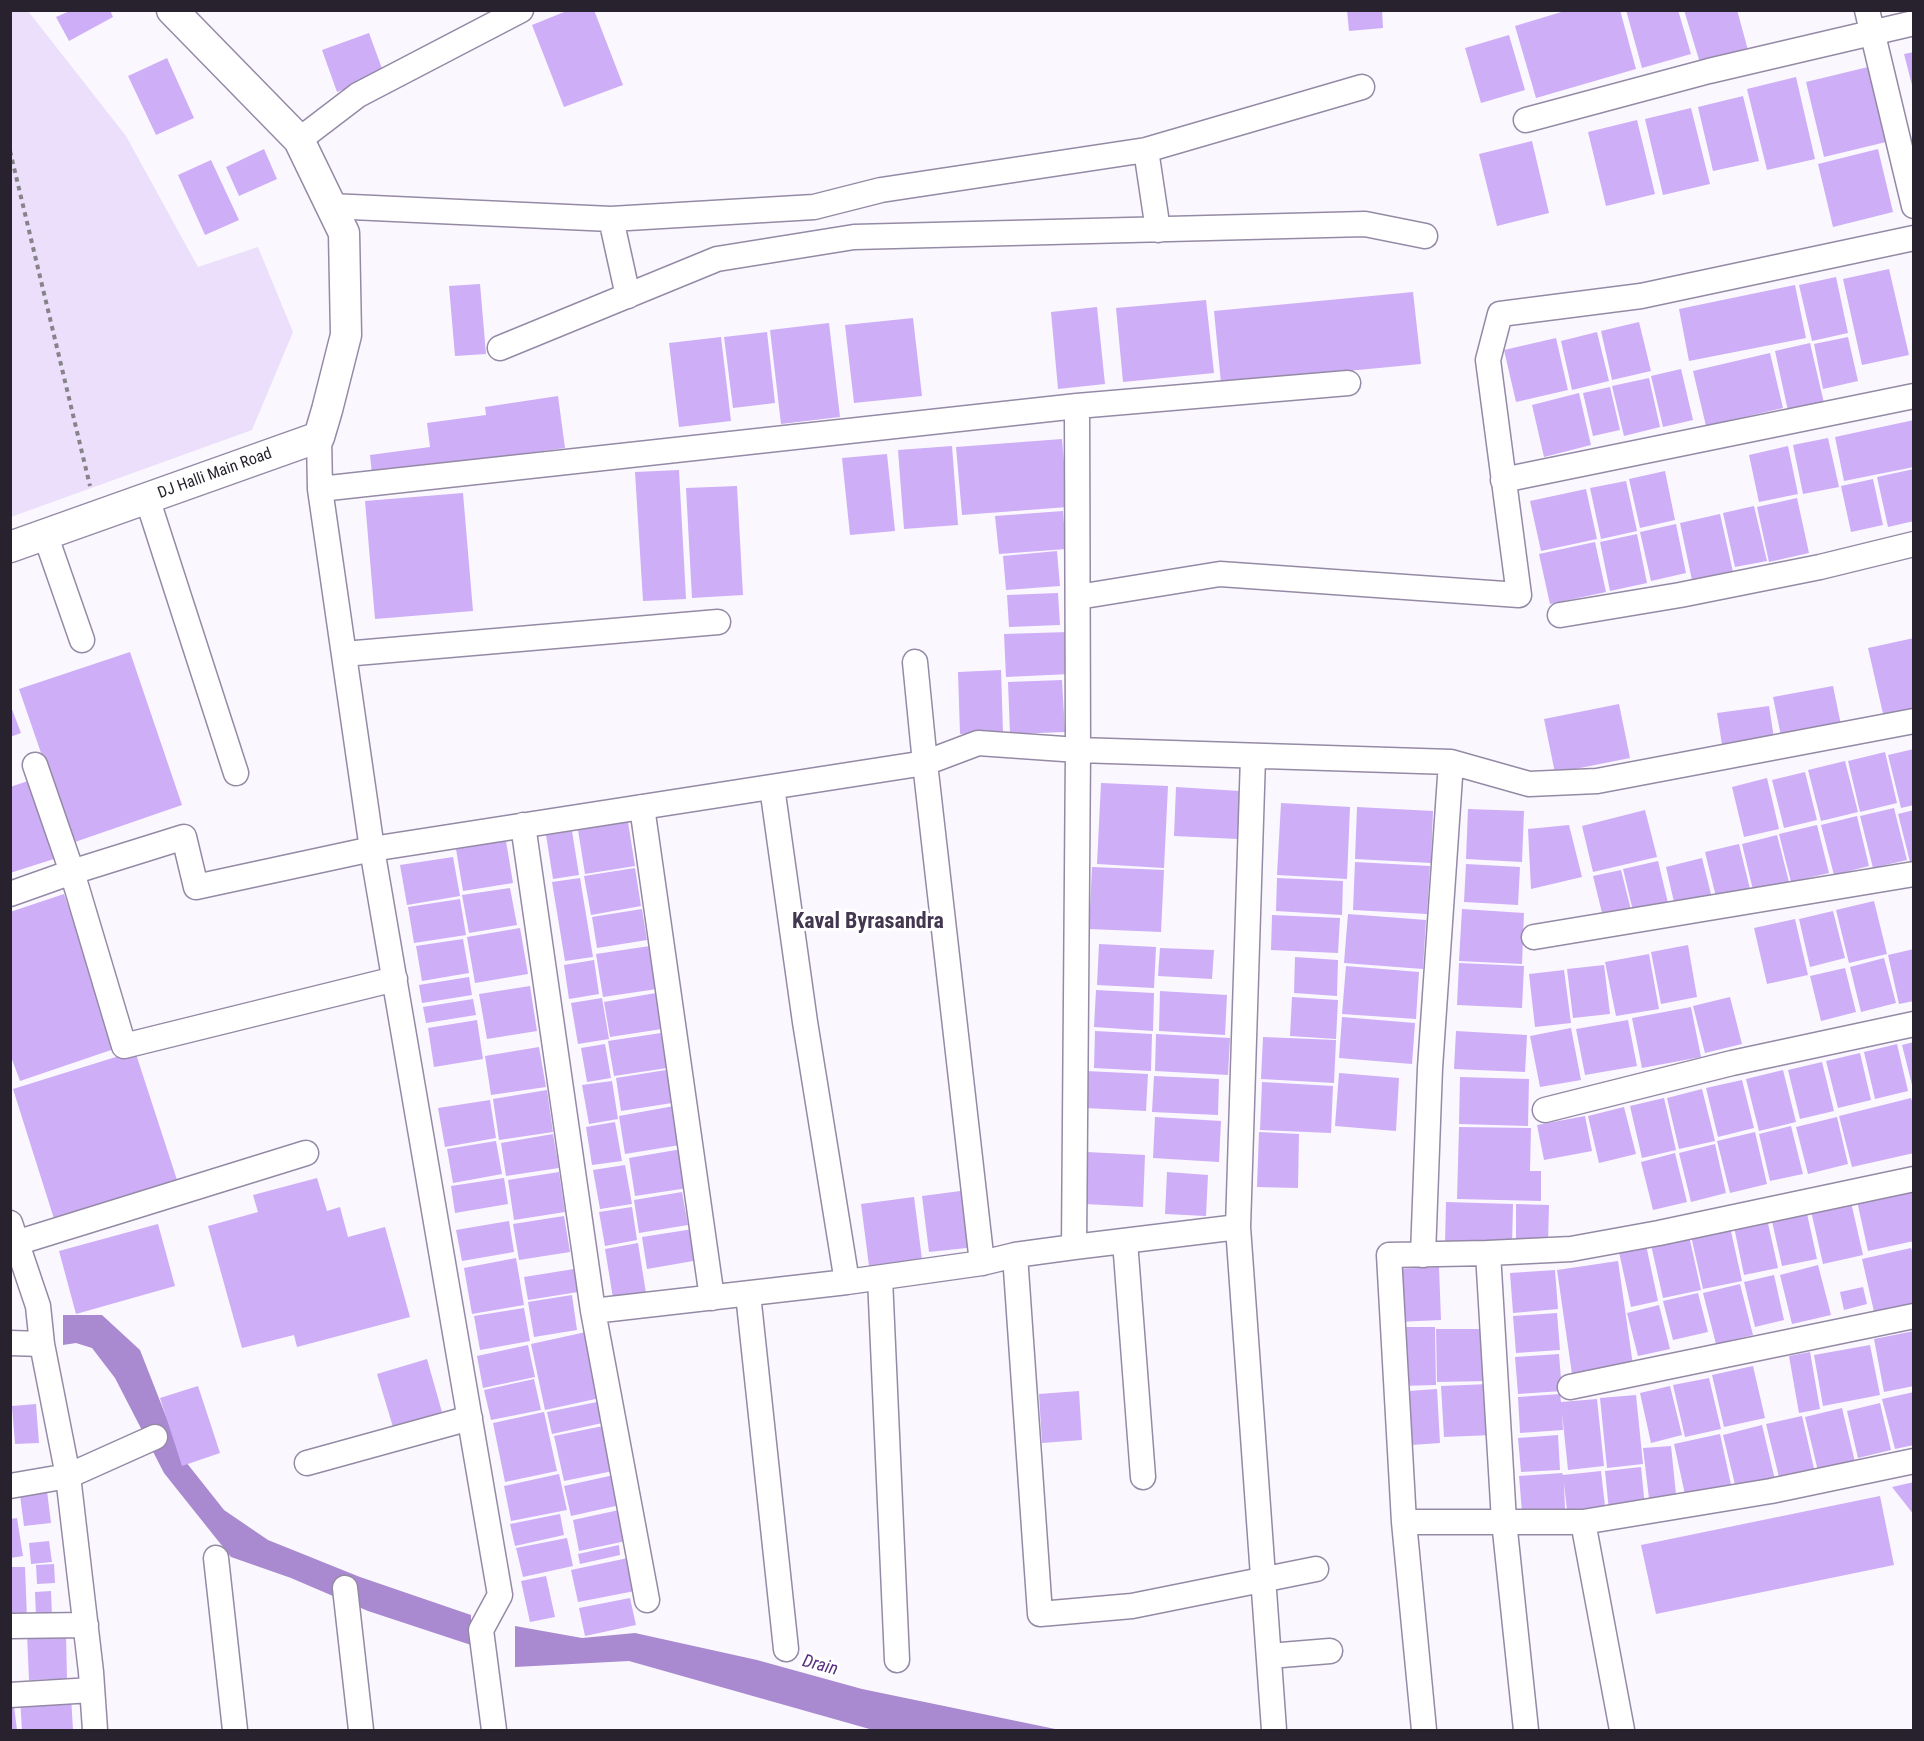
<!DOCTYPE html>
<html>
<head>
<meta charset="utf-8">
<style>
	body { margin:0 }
	#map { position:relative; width:1924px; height:1741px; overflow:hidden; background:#faf8fe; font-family:"Roboto Condensed",sans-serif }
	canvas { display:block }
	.frame { position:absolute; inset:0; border:12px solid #27222d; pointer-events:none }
</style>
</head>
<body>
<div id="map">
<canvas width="1924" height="1741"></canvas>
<div class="frame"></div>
</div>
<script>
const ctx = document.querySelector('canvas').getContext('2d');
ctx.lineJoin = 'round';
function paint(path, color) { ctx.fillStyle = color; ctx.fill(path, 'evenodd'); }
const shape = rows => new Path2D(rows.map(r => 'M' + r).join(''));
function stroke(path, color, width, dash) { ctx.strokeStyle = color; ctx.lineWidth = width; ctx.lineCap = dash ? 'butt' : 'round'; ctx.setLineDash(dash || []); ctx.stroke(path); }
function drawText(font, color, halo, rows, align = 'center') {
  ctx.font = font + ' "Roboto Condensed",sans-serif'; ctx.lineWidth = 6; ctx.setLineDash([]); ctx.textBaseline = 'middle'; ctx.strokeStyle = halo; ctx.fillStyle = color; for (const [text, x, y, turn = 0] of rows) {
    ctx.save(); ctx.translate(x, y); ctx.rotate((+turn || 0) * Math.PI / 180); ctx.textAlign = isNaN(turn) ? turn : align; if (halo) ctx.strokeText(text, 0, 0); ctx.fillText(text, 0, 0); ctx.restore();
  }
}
paint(shape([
	[10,11,28,11,126,136,198,267,258,247,293,332,252,430,11,517]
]), '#ebdffb');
paint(shape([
	[63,1315,102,1315,140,1350,182,1457,224,1510,268,1540,360,1577,471,1615,471,1645,368,1611,291,1578,231,1557,164,1473,115,1378,92,1348,76,1343,63,1345],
	[515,1626,582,1638,635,1633,757,1660,862,1689,1060,1730,873,1730,629,1661,515,1667]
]), '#a98ad0');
paint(shape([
	[72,10,110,10,113,17,69,41,56,17],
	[569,10,594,10,623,85,564,107,532,25],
	[1347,10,1382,10,1383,28,1349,31],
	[1568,10,1620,10,1636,69,1536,98,1515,26],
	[1626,10,1678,10,1691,54,1642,68],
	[1684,10,1737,10,1748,50,1700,63],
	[369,33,384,74,337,92,322,50],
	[1509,35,1525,90,1481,103,1465,48],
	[1914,52,1914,88,1913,89,1904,54],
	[167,58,194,118,156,135,128,76],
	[1868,67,1886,142,1824,157,1806,82],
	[1796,77,1815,159,1767,170,1747,89],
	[1743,96,1759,161,1713,171,1698,107],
	[1691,108,1710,184,1663,195,1645,119],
	[1637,120,1655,194,1606,206,1588,132],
	[1532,141,1549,213,1497,226,1479,154],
	[264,149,277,179,239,196,226,167],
	[1878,149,1893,212,1833,227,1818,164],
	[211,160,239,220,205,235,178,175],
	[1889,269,1909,355,1862,365,1843,279],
	[1836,277,1848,333,1812,341,1799,285],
	[480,284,486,354,455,356,449,286],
	[1795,285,1806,338,1689,361,1679,309],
	[1413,292,1421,364,1221,383,1214,311],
	[1206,300,1214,373,1123,382,1116,308],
	[1097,307,1105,384,1058,389,1051,312],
	[913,318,922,396,854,403,845,325],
	[1639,322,1651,371,1612,380,1601,331],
	[829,323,840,417,781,424,770,330],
	[767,332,775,403,733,408,724,337],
	[1597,332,1609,381,1572,390,1561,341],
	[721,337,731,421,679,427,669,343],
	[1848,337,1858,381,1823,389,1814,344],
	[1556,338,1568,390,1516,402,1504,350],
	[1810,343,1824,403,1788,411,1775,351],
	[1770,353,1783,408,1706,426,1693,371],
	[1681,369,1693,420,1663,427,1651,376],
	[1649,378,1660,427,1624,436,1612,386],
	[1610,387,1620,430,1593,436,1583,393],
	[1579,393,1591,445,1544,457,1532,405],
	[558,396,565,448,372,474,370,455,430,447,427,423,486,415,485,407],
	[1914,420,1914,467,1844,481,1835,437],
	[1828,438,1839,487,1803,494,1793,445],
	[1062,439,1068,507,962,515,956,447],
	[952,446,958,525,904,529,898,450],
	[1788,446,1798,494,1759,502,1749,455],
	[887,454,895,531,850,535,842,458],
	[1914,469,1914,521,1888,527,1877,477],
	[679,470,686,599,643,601,635,472],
	[1665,471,1675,520,1640,528,1629,479],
	[1873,479,1883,525,1851,532,1841,486],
	[1626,481,1637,531,1601,539,1590,488],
	[737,486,743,595,692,598,686,488],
	[1586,489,1597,539,1541,551,1530,501],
	[463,493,473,611,375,619,365,501],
	[1797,498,1809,553,1769,562,1757,507],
	[1754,506,1767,561,1735,567,1723,513],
	[1063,511,1066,549,999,554,995,516],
	[1720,514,1733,572,1692,580,1680,523],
	[1676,524,1686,573,1651,581,1640,532],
	[1637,534,1647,583,1610,591,1600,542],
	[1595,542,1606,592,1550,604,1539,554],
	[1057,551,1060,586,1006,590,1003,556],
	[1058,593,1060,625,1009,627,1007,595],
	[1068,632,1070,674,1006,677,1004,634],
	[1914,638,1914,712,1884,718,1868,648],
	[130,652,182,805,72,843,19,689],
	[1001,670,1003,733,960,734,958,672],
	[1062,680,1065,732,1010,734,1008,682],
	[1833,686,1841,725,1781,736,1773,697],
	[10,704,21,733,10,737],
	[1619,704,1630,758,1555,773,1544,719],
	[1769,706,1774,738,1722,745,1717,713],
	[1914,749,1914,805,1901,808,1888,755],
	[1885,752,1897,803,1860,812,1848,761],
	[1845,761,1858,812,1821,821,1808,770],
	[1805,772,1817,820,1784,828,1772,780],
	[1767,778,1779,829,1744,837,1732,787],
	[31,780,57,858,10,873,10,787],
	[1101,783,1168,786,1164,868,1097,864],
	[1176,787,1240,791,1238,839,1174,836],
	[1281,803,1350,807,1347,879,1277,875],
	[1357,807,1433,811,1431,863,1355,859],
	[1894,808,1907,860,1873,868,1860,816],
	[1468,809,1524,811,1522,862,1466,859],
	[1645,810,1657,857,1593,872,1582,826],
	[1914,810,1914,861,1910,862,1898,814],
	[1857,816,1869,866,1834,875,1821,825],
	[628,822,635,866,585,874,578,830],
	[1569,825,1582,877,1531,889,1528,829],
	[1817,825,1829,873,1791,882,1779,834],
	[572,831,579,875,553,879,546,835],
	[1777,835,1789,882,1753,890,1742,844],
	[506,841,513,883,463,891,456,849],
	[1739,844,1751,893,1717,901,1705,852],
	[453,857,460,896,407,905,400,865],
	[1702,858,1713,902,1676,911,1666,867],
	[1658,861,1668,903,1633,911,1623,869],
	[1355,862,1430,866,1427,914,1353,910],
	[1466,864,1520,867,1518,905,1464,902],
	[1092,867,1164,870,1161,932,1089,929],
	[635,868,641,906,591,915,584,876],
	[1621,870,1632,914,1604,921,1593,876],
	[580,878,593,957,565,961,552,882],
	[1277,878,1343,881,1342,915,1276,911],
	[510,888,517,925,469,933,462,895],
	[64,894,117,1048,20,1081,10,1054,10,912],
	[460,899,466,935,414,943,408,907],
	[1874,901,1887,954,1849,963,1836,910],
	[642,909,647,940,597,948,592,917],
	[1462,909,1524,913,1522,964,1459,961],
	[1833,911,1845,958,1810,967,1799,919],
	[1348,914,1426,920,1423,969,1344,963],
	[1272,915,1340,918,1338,953,1271,950],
	[1795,919,1808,975,1767,984,1754,928],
	[520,928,528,974,475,983,467,937],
	[463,939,469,973,422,981,416,946],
	[1099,944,1156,947,1154,988,1097,985],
	[1688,945,1697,997,1661,1004,1651,952],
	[650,946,657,989,603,997,596,954],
	[1160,948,1214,950,1212,979,1158,976],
	[1914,949,1914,1001,1899,1004,1888,955],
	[1649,954,1659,1009,1616,1016,1605,962],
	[1295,957,1338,960,1337,996,1294,993],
	[1884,958,1896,1003,1861,1012,1850,967],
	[594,960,599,994,569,999,564,965],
	[1459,963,1524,966,1522,1008,1457,1005],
	[1604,965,1610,1014,1573,1018,1567,969],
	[1346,966,1419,972,1416,1019,1342,1014],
	[1845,968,1856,1012,1821,1021,1810,976],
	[1564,970,1571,1023,1535,1027,1529,974],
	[469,977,472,995,422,1003,419,985],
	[530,986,537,1031,487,1039,479,994],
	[1096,990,1154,993,1153,1031,1094,1027],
	[1160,991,1227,995,1225,1035,1159,1031],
	[656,993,662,1029,610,1037,604,1002],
	[1292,997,1338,1000,1336,1039,1290,1036],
	[1730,997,1742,1044,1705,1053,1693,1006],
	[602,998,609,1039,578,1044,571,1003],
	[473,999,476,1015,426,1023,423,1007],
	[1691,1007,1701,1057,1642,1068,1632,1018],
	[1342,1017,1415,1023,1412,1064,1339,1058],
	[477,1020,483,1059,434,1067,428,1028],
	[1628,1020,1637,1066,1585,1075,1576,1029],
	[1571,1028,1581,1080,1540,1087,1530,1036],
	[1095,1031,1152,1034,1151,1071,1094,1068],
	[1456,1031,1527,1035,1525,1072,1454,1069],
	[661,1033,667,1068,614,1076,608,1041],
	[1156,1034,1230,1038,1228,1075,1155,1071],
	[1263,1037,1336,1040,1334,1083,1261,1079],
	[1914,1042,1914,1089,1913,1089,1902,1045],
	[605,1044,611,1078,587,1082,581,1048],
	[1897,1044,1908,1091,1875,1099,1864,1052],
	[539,1047,546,1087,491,1095,485,1056],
	[135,1051,178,1183,55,1222,13,1089],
	[1860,1053,1871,1100,1838,1108,1826,1061],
	[1822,1062,1834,1111,1800,1119,1788,1070],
	[666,1070,672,1103,621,1111,616,1078],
	[1783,1070,1796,1122,1759,1131,1746,1079],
	[1086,1071,1148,1074,1146,1111,1085,1108],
	[1339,1073,1399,1078,1396,1131,1335,1126],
	[1154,1076,1219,1079,1218,1115,1152,1112],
	[1460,1077,1529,1079,1528,1126,1459,1124],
	[1742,1080,1754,1128,1718,1137,1706,1088],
	[612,1081,618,1119,589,1124,582,1085],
	[1262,1082,1333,1086,1331,1133,1260,1130],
	[1702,1089,1715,1141,1679,1149,1667,1098],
	[547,1090,553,1132,499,1140,493,1099],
	[1664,1098,1676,1150,1642,1158,1630,1106],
	[1911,1098,1914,1107,1914,1153,1852,1167,1839,1116],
	[490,1100,496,1138,445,1147,438,1108],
	[674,1106,680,1145,625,1154,619,1116],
	[1624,1107,1636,1154,1599,1163,1588,1116],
	[1585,1116,1592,1151,1544,1160,1537,1125],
	[1155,1117,1221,1121,1219,1162,1153,1158],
	[1837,1117,1848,1164,1808,1174,1796,1127],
	[615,1122,622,1161,592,1165,586,1127],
	[1791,1126,1803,1174,1770,1181,1759,1134],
	[1459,1127,1531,1128,1530,1171,1541,1171,1541,1201,1457,1199],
	[1259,1132,1299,1134,1298,1188,1257,1187],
	[1755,1132,1767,1184,1730,1193,1717,1141],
	[553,1134,559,1168,506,1176,501,1143],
	[496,1141,502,1174,453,1183,447,1149],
	[1715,1144,1726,1193,1691,1202,1679,1153],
	[682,1149,688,1188,635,1196,629,1158],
	[1087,1152,1145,1155,1143,1207,1085,1204],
	[1675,1153,1687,1202,1653,1210,1641,1162],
	[625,1165,632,1204,600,1209,593,1170],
	[559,1172,565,1212,514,1220,508,1180],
	[1167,1172,1208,1175,1206,1216,1165,1214],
	[317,1178,327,1211,340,1207,348,1237,385,1227,410,1317,297,1347,294,1335,242,1348,208,1226,258,1212,253,1195],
	[504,1178,508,1204,455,1213,451,1186],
	[1914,1189,1914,1241,1868,1251,1857,1201],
	[968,1190,976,1247,929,1252,922,1196],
	[682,1192,688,1225,639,1233,634,1200],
	[914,1197,922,1259,869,1266,861,1204],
	[1446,1202,1513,1204,1512,1246,1445,1244],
	[1851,1202,1863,1255,1823,1264,1811,1211],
	[1516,1204,1549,1205,1548,1243,1516,1242],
	[632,1207,637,1240,605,1246,599,1212],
	[1806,1209,1817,1259,1782,1266,1771,1217],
	[564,1216,570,1252,519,1260,513,1224],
	[1767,1219,1778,1268,1744,1275,1734,1227],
	[509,1221,514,1252,462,1261,456,1230],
	[158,1224,175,1286,76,1314,59,1251],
	[1730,1227,1742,1281,1703,1289,1691,1236],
	[693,1229,699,1260,647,1269,642,1237],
	[1689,1236,1701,1290,1663,1298,1651,1245],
	[638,1243,646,1293,613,1298,605,1249],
	[1646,1245,1658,1301,1631,1307,1619,1252],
	[1911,1248,1914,1257,1914,1307,1875,1316,1862,1259],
	[516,1258,524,1305,472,1314,464,1268],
	[1618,1261,1633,1365,1572,1374,1557,1270],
	[1818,1265,1831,1315,1792,1324,1780,1275],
	[1439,1267,1441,1320,1397,1322,1395,1269],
	[574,1269,578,1292,528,1300,524,1277],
	[1555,1270,1558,1309,1513,1313,1510,1273],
	[1774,1275,1784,1320,1755,1327,1744,1282],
	[1740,1284,1753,1335,1716,1344,1703,1293],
	[1863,1287,1867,1304,1844,1310,1840,1292],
	[1698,1293,1708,1332,1673,1340,1663,1301],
	[572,1295,577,1330,534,1337,528,1302],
	[1659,1305,1670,1349,1638,1356,1627,1313],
	[524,1308,530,1341,480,1350,474,1316],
	[1557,1313,1560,1350,1516,1353,1513,1316],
	[1399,1327,1435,1327,1436,1385,1399,1386],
	[1436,1329,1489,1329,1490,1381,1437,1382],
	[1914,1331,1914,1386,1884,1392,1874,1339],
	[586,1332,600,1398,545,1410,531,1344],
	[528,1345,535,1377,483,1388,477,1356],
	[1870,1345,1880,1395,1823,1406,1814,1355],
	[1810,1352,1820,1409,1799,1413,1789,1356],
	[1559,1354,1562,1391,1518,1394,1515,1357],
	[427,1359,442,1412,393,1427,377,1374],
	[1753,1366,1765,1418,1724,1427,1712,1375],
	[1709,1378,1721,1429,1685,1437,1673,1385],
	[534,1379,541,1410,491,1420,484,1390],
	[1489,1384,1492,1435,1444,1437,1441,1386],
	[198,1386,220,1453,182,1466,160,1398],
	[1670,1386,1682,1435,1651,1443,1640,1393],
	[1437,1389,1440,1443,1412,1445,1408,1391],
	[1079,1391,1082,1440,1042,1443,1039,1394],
	[1914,1392,1914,1445,1895,1449,1882,1399],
	[1560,1394,1561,1402,1597,1399,1604,1466,1568,1470,1562,1413,1563,1430,1520,1433,1518,1397],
	[1636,1395,1643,1464,1607,1468,1600,1398],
	[602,1401,607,1422,552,1434,547,1412],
	[1880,1403,1891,1450,1858,1458,1847,1411],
	[36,1404,39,1443,15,1444,12,1406],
	[1842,1408,1855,1462,1818,1471,1805,1417],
	[544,1412,557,1471,505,1482,493,1423],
	[1802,1416,1815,1473,1780,1481,1766,1424],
	[1762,1425,1776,1484,1737,1493,1723,1435],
	[603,1426,613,1471,564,1481,554,1436],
	[1720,1434,1732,1489,1686,1499,1674,1444],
	[1558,1435,1560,1470,1521,1472,1518,1438],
	[1671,1446,1677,1504,1650,1507,1643,1448],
	[1641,1467,1645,1507,1609,1511,1605,1471],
	[1601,1471,1606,1515,1568,1519,1564,1483,1565,1509,1522,1512,1519,1476,1562,1473,1563,1475],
	[559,1474,567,1510,511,1521,504,1486],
	[614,1475,620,1505,571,1516,564,1486],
	[1914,1482,1914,1515,1892,1487],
	[47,1491,51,1523,24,1526,20,1495],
	[1880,1496,1894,1565,1656,1614,1641,1545],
	[619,1510,626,1541,579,1551,573,1520],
	[560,1514,564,1535,515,1546,510,1524],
	[17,1518,23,1556,10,1558,10,1519],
	[567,1538,573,1566,523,1577,516,1548],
	[49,1541,52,1562,31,1564,29,1543],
	[619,1545,620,1555,580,1564,578,1554],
	[628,1558,635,1591,578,1602,571,1570],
	[54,1564,55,1583,37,1584,36,1565],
	[10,1567,25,1567,27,1618,10,1619],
	[546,1576,555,1617,530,1622,521,1581],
	[51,1591,52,1616,36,1616,35,1592],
	[630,1598,636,1625,585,1636,579,1608],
	[66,1633,67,1679,29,1680,27,1634],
	[71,1696,73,1730,22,1730,20,1698],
	[10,1706,14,1706,17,1730,10,1730]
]), '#ceaef7');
const minor = shape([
	[1867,10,1914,206],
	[1526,120,1709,71,1914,23],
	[299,140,358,95,521,10],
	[1146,150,1158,230],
	[330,206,611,219,814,207,881,190,1146,150,1362,87],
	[611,219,628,296],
	[500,348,717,259,854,237,1365,224,1425,236],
	[319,437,320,489,372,849,500,1595,481,1630,494,1730],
	[1503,480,1914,396],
	[320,489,1077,406,1348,383],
	[147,498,236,773],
	[45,534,82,640],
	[1078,597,1220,574,1519,595,1488,360,1500,314,1641,296,1914,238],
	[1560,615,1680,595,1820,567,1914,544],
	[344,654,718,622],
	[915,662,925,763,982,1263],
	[1253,757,1238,1227,1274,1730],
	[35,765,72,872,124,1046,395,979],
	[772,787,805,1022,847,1282],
	[642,807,712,1298],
	[523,825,593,1311,647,1600],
	[10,894,72,872,184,837,196,887,372,849,925,763,978,743,1078,750,1451,762,1529,784,1597,781,1914,721],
	[1534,937,1914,874],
	[1545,1110,1732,1063,1914,1024],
	[10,1223,38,1306,42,1344,68,1476,91,1672,95,1730],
	[1125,1241,1143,1477],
	[16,1243,306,1153],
	[1074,1247,1078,750,1077,406],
	[1488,1253,1504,1521,1526,1730],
	[1015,1255,1040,1614,1132,1606,1316,1569],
	[1423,1255,1430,1068,1451,762],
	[880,1278,897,1660],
	[748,1294,786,1649],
	[593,1311,847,1282,982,1263,1015,1255,1074,1247,1238,1227],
	[10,1343,42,1344],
	[1570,1387,1914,1316],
	[307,1463,470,1418],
	[10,1486,68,1476,155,1437],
	[1404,1522,1583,1522,1771,1491,1914,1461],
	[1583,1522,1622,1730],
	[216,1558,235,1730],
	[345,1588,361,1730],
	[10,1626,86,1625],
	[1269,1656,1330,1651],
	[10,1695,92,1690],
	[1424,1730,1404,1522,1389,1255,1488,1253,1571,1249,1659,1233,1914,1179]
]);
const tertiary = shape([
	[10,547,319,437,327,410,346,335,344,233,299,140,172,10]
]);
stroke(minor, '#958aa6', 27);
stroke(tertiary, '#958aa6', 33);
stroke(shape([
	[10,151,90,486]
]), '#86838b', 4, [4.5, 4.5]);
stroke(minor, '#fff', 24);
stroke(tertiary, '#fff', 30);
drawText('16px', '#27222d', '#fff', [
	["DJ Halli Main Road",215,474,-20]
]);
drawText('italic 18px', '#5a3083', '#fff', [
	["Drain",820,1666,15]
]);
drawText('bold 22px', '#42374f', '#fff', [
	["Kaval Byrasandra",868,922]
]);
</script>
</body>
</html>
